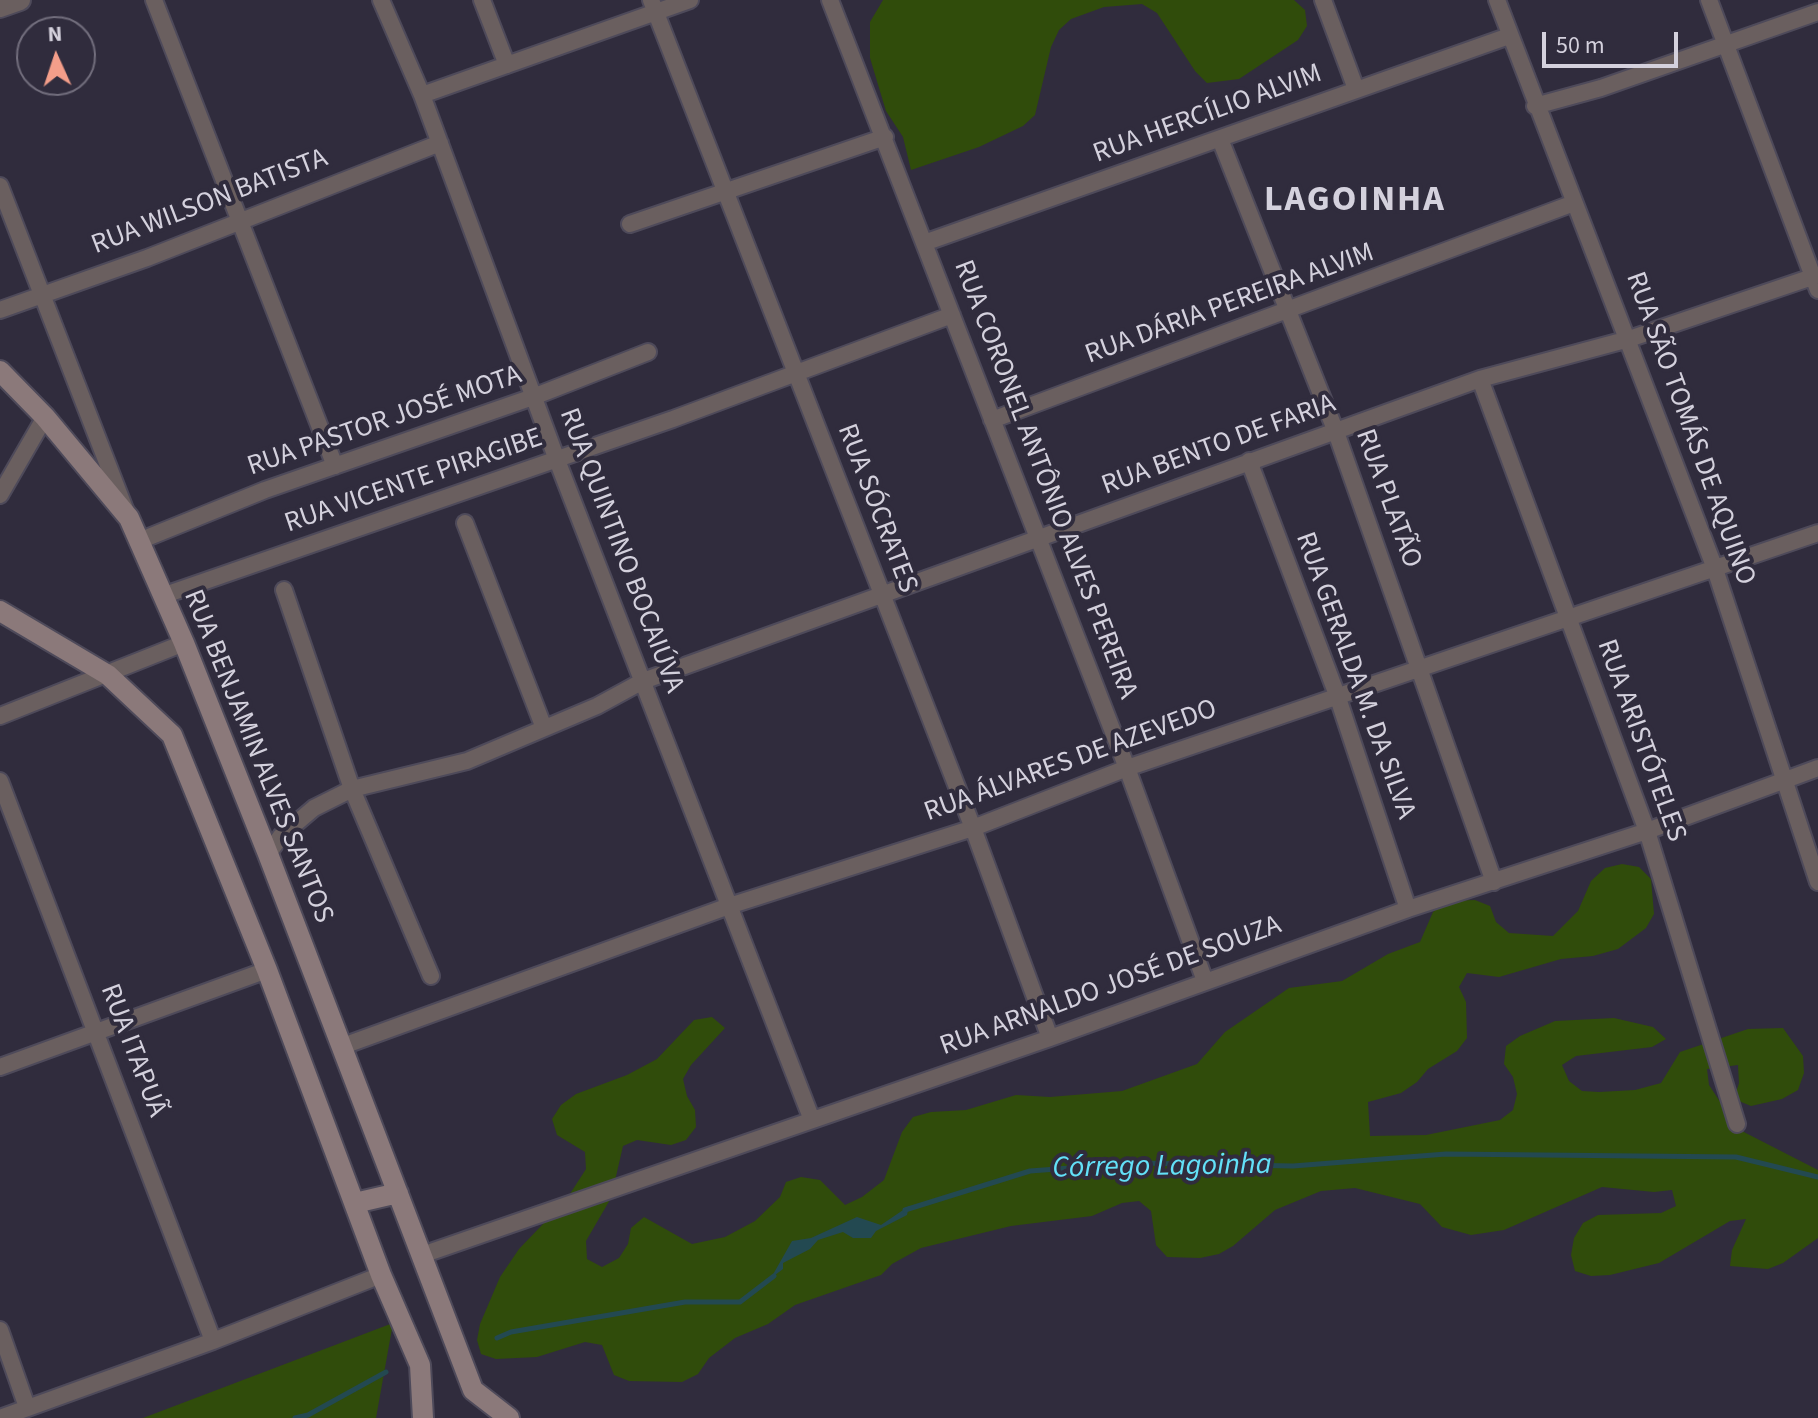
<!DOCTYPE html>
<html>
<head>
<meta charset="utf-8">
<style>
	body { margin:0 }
	#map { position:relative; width:1818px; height:1418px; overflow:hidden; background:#302c3d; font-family:"Source Sans 3",sans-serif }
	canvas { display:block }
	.north { position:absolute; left:16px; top:16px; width:80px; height:80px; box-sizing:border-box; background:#302c3d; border:2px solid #726e7d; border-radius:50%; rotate:357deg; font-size:22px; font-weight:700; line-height:32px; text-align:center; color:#d4d1dd }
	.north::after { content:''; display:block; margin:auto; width:28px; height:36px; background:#f49e8a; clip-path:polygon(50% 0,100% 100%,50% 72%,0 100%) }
	.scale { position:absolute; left:1542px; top:32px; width:136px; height:36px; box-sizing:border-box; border:4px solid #d4d1dd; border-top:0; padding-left:10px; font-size:24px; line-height:28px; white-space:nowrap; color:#d4d1dd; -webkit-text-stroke:6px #302c3d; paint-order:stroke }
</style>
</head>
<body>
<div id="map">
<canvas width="1818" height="1418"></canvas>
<div class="north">N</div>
<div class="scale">50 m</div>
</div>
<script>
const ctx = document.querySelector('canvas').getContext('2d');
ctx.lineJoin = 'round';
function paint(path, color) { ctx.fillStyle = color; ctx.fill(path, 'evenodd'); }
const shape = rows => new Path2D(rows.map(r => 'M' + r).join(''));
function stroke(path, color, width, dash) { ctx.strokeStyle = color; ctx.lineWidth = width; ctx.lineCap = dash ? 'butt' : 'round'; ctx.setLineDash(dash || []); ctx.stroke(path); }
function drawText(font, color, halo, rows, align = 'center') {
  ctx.font = font + ' "Source Sans 3",sans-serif'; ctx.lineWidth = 8; ctx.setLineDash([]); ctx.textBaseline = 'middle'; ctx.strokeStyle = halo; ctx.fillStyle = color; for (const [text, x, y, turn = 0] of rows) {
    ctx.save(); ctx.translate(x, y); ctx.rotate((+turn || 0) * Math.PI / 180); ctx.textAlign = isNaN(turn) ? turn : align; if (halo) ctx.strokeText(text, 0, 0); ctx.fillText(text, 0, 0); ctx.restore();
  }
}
paint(shape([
	[883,0,1294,0,1305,10,1307,26,1298,40,1239,79,1207,83,1195,71,1157,13,1142,4,1104,7,1071,19,1059,30,1051,47,1035,115,1023,126,979,147,911,170,903,137,886,111,870,58,870,22],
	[1622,864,1639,867,1651,879,1654,914,1646,928,1618,949,1593,956,1561,959,1499,977,1467,973,1459,987,1466,1002,1467,1038,1457,1051,1428,1069,1417,1082,1401,1093,1368,1102,1370,1136,1426,1135,1500,1120,1513,1110,1517,1094,1513,1077,1504,1064,1506,1046,1520,1036,1555,1021,1614,1018,1653,1027,1666,1039,1652,1047,1576,1056,1562,1065,1569,1081,1582,1091,1599,1092,1635,1090,1661,1083,1680,1052,1748,1029,1783,1028,1803,1056,1804,1073,1798,1090,1782,1099,1751,1106,1734,1099,1739,1083,1738,1065,1707,1069,1709,1085,1738,1129,1818,1170,1818,1238,1783,1263,1768,1269,1730,1266,1732,1250,1746,1219,1730,1221,1659,1263,1610,1275,1591,1276,1575,1271,1571,1255,1574,1238,1583,1223,1598,1215,1661,1213,1676,1206,1672,1190,1654,1192,1602,1187,1504,1230,1471,1235,1442,1227,1420,1204,1355,1188,1321,1191,1275,1210,1233,1246,1219,1254,1200,1258,1167,1257,1156,1245,1151,1211,1139,1201,1122,1203,1092,1216,1011,1226,921,1248,892,1264,881,1275,795,1305,768,1324,735,1338,709,1358,698,1374,682,1382,629,1381,614,1375,602,1345,585,1342,537,1357,496,1359,481,1354,477,1340,480,1324,500,1277,519,1249,566,1200,586,1169,585,1152,557,1135,552,1119,561,1105,576,1094,627,1075,657,1059,694,1020,712,1017,725,1028,691,1065,683,1079,687,1096,695,1110,696,1127,686,1140,671,1145,637,1140,623,1146,611,1198,586,1241,587,1259,602,1267,619,1258,628,1244,631,1228,644,1217,692,1244,725,1237,755,1221,780,1197,786,1182,801,1177,820,1180,845,1205,862,1197,884,1180,902,1132,913,1117,931,1112,966,1110,1016,1095,1050,1097,1122,1091,1197,1064,1225,1032,1289,988,1342,981,1388,954,1420,942,1433,912,1446,901,1475,900,1490,906,1496,922,1509,933,1553,936,1578,911,1591,881,1605,868],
	[393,1323,376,1418,143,1418]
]), '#304c0b');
paint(shape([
	[909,1206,907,1215,876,1231,871,1238,853,1238,843,1232,818,1240,810,1249,783,1263,783,1269,771,1278,792,1241,811,1238,857,1217,881,1225]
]), '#234951');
stroke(shape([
	[905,1210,1030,1171,1137,1163,1293,1166,1446,1154,1736,1157,1818,1177],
	[497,1338,511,1332,685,1302,740,1302,774,1276],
	[295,1418,308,1415,386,1372]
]), '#234951', 5);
const minor = shape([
	[154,0,335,466],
	[381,0,422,95,557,460,812,1120],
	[482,0,507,65],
	[651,0,973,828,1050,1038],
	[830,0,1127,768,1205,981],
	[1323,0,1356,89],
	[1497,0,1714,566,1818,882],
	[1709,0,1818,290],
	[422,95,690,0],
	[1535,106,1601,88,1818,12],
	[1220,139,1336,432,1494,882],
	[0,186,125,509],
	[630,224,885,137],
	[924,243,1509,36],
	[0,310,147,258,440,143],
	[1480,379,1647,831,1737,1124],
	[992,420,1574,203],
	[1249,461,1337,695,1408,909],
	[0,495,45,417],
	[465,523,544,728],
	[139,541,265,490,533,397,648,352],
	[284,590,352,789,431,976],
	[162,596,673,419,952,315],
	[0,716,184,643],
	[0,781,213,1341],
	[268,854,281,836,314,808,352,789,467,761,597,706,643,681,1480,379,1629,339,1818,275],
	[343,1046,729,906,973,828,1127,768,1818,533],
	[0,1067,267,970],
	[422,1255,1050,1038,1408,909,1647,831,1818,768],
	[0,1330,27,1407],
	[0,1418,213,1341,381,1275]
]);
const tertiary = shape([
	[0,7,20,0]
]);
const secondary = shape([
	[0,371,45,417,129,518,184,643,268,854,473,1390,509,1418],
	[0,611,108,675,172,735,267,970,381,1275,420,1365,423,1418],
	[355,1203,398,1193]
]);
stroke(minor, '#4e4a5a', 20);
stroke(tertiary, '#4e4a5a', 24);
stroke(secondary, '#4e4a5a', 24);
stroke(minor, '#6a5f5f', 16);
stroke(tertiary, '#6a5f5f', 20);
stroke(secondary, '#8b797a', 20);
drawText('28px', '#d4d1dd', '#302c3d', [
	["RUA HERCÍLIO ALVIM",1208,115,-20],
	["RUA WILSON BATISTA",210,203,-21],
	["RUA DÁRIA PEREIRA ALVIM",1230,305,-20],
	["RUA PASTOR JOSÉ MOTA",385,422,-19],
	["RUA SÃO TOMÁS DE AQUINO",1689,429,70],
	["RUA BENTO DE FARIA",1219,446,-20],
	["RUA CORONEL ANTÔNIO ALVES PEREIRA",1044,480,69],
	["RUA VICENTE PIRAGIBE",414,482,-19],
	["RUA PLATÃO",1387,499,70],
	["RUA SÓCRATES",876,509,69],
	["RUA QUINTINO BOCAIÚVA",620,551,69],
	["RUA GERALDA M. DA SILVA",1354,676,70],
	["RUA ARISTÓTELES",1640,741,70],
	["RUA BENJAMIN ALVES SANTOS",257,757,68],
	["RUA ÁLVARES DE AZEVEDO",1071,762,-20],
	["RUA ARNALDO JOSÉ DE SOUZA",1111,987,-20],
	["RUA ITAPUÃ",132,1051,69]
]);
drawText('italic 30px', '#63e1f8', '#302c3d', [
	["Córrego Lagoinha",1162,1168,-1]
]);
ctx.letterSpacing = '2px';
drawText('bold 36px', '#d4d1dd', '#302c3d', [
	["LAGOINHA",1355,202]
]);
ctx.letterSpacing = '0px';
</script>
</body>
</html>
